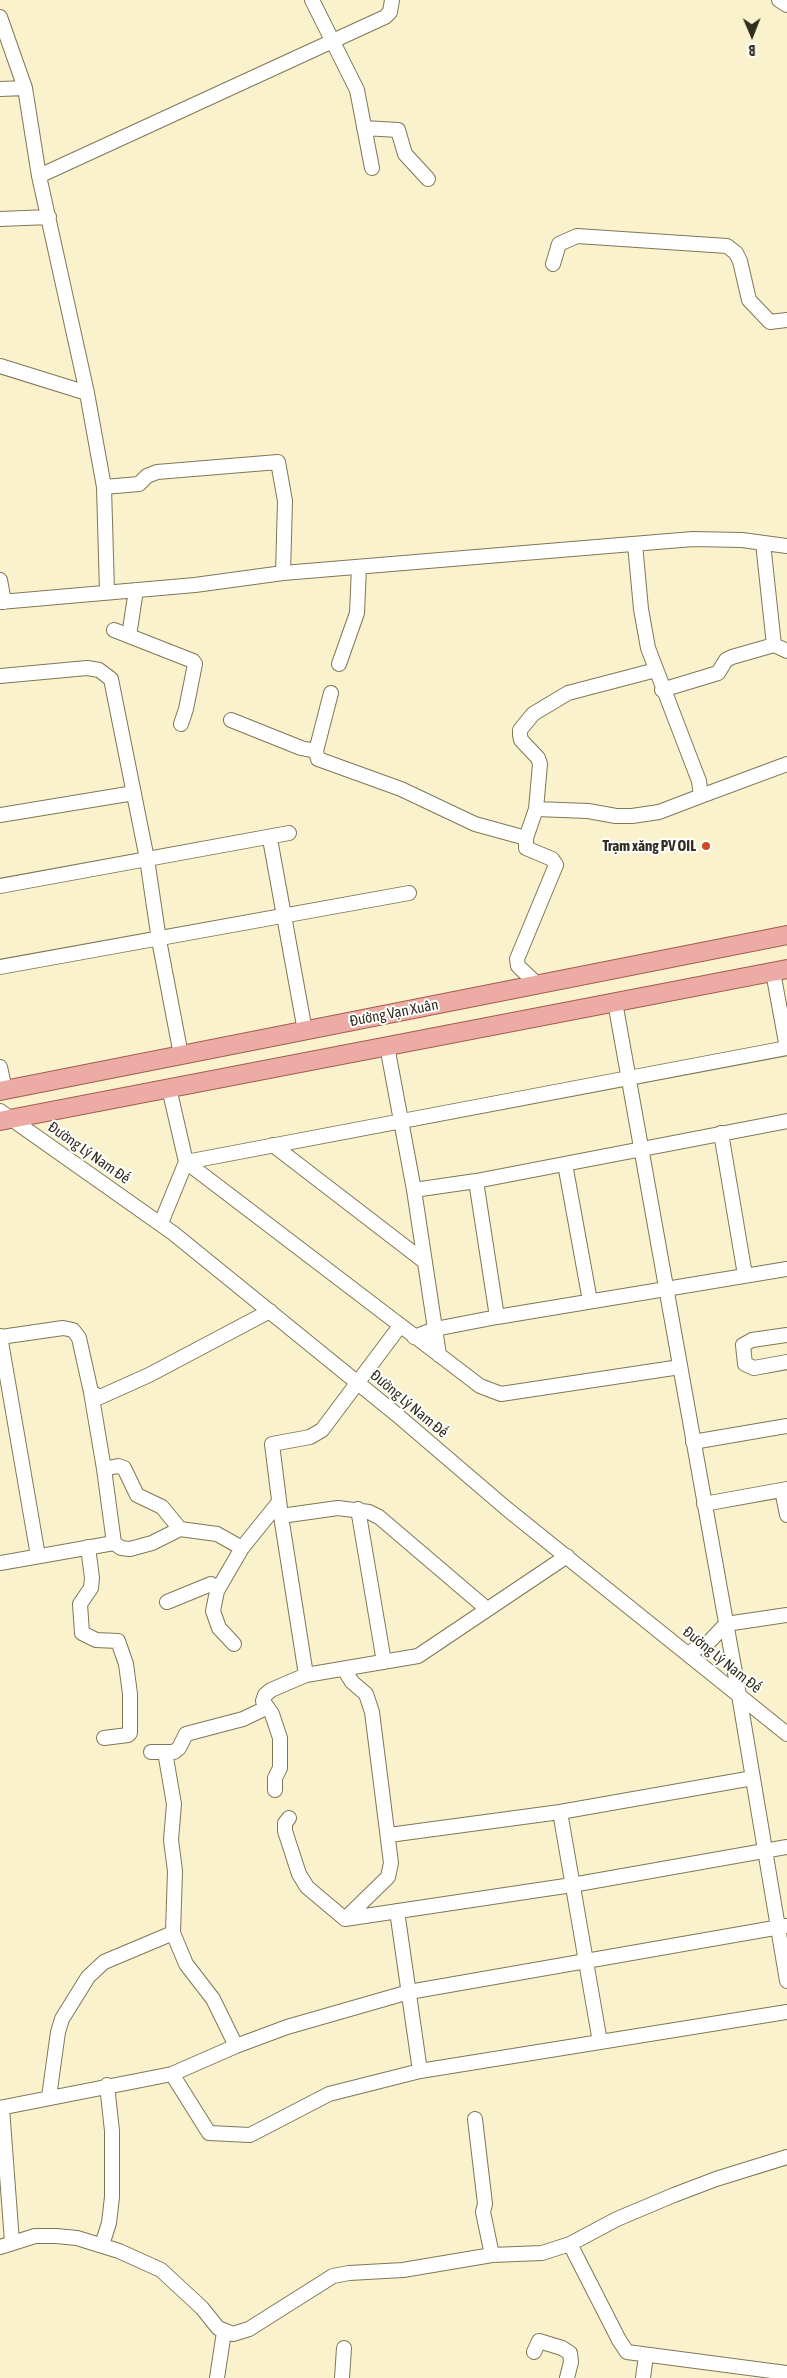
<!DOCTYPE html>
<html>
<head>
<meta charset="utf-8">
<style>
	body { margin:0 }
	#map { position:relative; width:787px; height:2378px; overflow:hidden; background:#faf2cd; font-family:"Asap Condensed",sans-serif }
	canvas { display:block }
	.north { position:absolute; left:727px; top:10px; width:50px; height:50px; -webkit-text-stroke:4px #fff; paint-order:stroke; rotate:179deg; font-size:14px; font-weight:700; line-height:20px; text-align:center; color:#312e20 }
	.north::after { content:''; display:block; margin:auto; width:18px; height:22px; background:#312e20; clip-path:polygon(50% 0,100% 100%,50% 72%,0 100%) }
</style>
</head>
<body>
<div id="map">
<canvas width="787" height="2378"></canvas>
<div class="north">B</div>
</div>
<script>
const ctx = document.querySelector('canvas').getContext('2d');
ctx.lineJoin = 'round';
const shape = rows => new Path2D(rows.map(r => 'M' + r).join(''));
function stroke(path, color, width, dash) { ctx.strokeStyle = color; ctx.lineWidth = width; ctx.lineCap = dash ? 'butt' : 'round'; ctx.setLineDash(dash || []); ctx.stroke(path); }
function drawText(font, color, halo, rows, align = 'center') {
  ctx.font = font + ' "Asap Condensed",sans-serif'; ctx.lineWidth = 4; ctx.setLineDash([]); ctx.textBaseline = 'middle'; ctx.strokeStyle = halo; ctx.fillStyle = color; for (const [text, x, y, turn = 0] of rows) {
    ctx.save(); ctx.translate(x, y); ctx.rotate((+turn || 0) * Math.PI / 180); ctx.textAlign = isNaN(turn) ? turn : align; if (halo) ctx.strokeText(text, 0, 0); ctx.fillText(text, 0, 0); ctx.restore();
  }
}
const minor = shape([
	[312,0,357,90,372,168],
	[779,0,787,5],
	[0,17,25,88,39,176,87,393,104,487,107,592],
	[0,89,25,88],
	[364,128,398,130,405,154,428,179],
	[39,176,385,17,390,12,392,0],
	[0,219,49,217],
	[553,264,559,244,577,236,727,246,736,253,740,261,749,300,770,322,787,320],
	[0,366,87,393],
	[104,487,139,484,147,476,157,472,278,462,285,501,283,573],
	[763,543,774,645],
	[0,580,4,602],
	[0,602,195,585,283,573,693,539,742,540,787,546],
	[114,630,193,661,195,664,186,709,181,724],
	[129,636,136,590],
	[339,664,357,613,359,567],
	[0,676,87,668,99,670,111,679,147,859,159,940,181,1055],
	[662,690,718,673,726,660,732,657,774,645,787,651],
	[331,693,316,751,318,759,401,789,475,824,526,838,536,809,588,811,616,816,632,816,659,812,701,796,699,781,648,648,641,609,635,544],
	[231,720,301,748,316,751],
	[701,796,787,764],
	[536,809,540,764,538,758,521,740,520,735,520,730,533,714,568,693,656,670],
	[0,815,134,793],
	[526,838,526,848,552,859,556,865,517,959,518,966,538,985],
	[270,839,305,1031],
	[0,886,289,833],
	[0,967,409,893],
	[773,972,787,1048],
	[615,1002,739,1695,787,1981],
	[387,1046,414,1190,439,1355],
	[0,1067,5,1090],
	[169,1088,186,1162,480,1386,501,1394,680,1367],
	[0,1111,173,1233,396,1414,507,1509,787,1734],
	[721,1133,745,1275],
	[273,1145,425,1262],
	[565,1164,590,1301],
	[476,1181,497,1317],
	[414,1190,476,1181,787,1121],
	[161,1223,186,1162,787,1048],
	[400,1326,322,1430,310,1437,272,1444,281,1516,338,1508,369,1512,379,1517,487,1609],
	[787,1335,752,1340,743,1345,745,1364,754,1368,787,1362],
	[0,1336,38,1556],
	[0,1337,63,1328,73,1330,79,1338,91,1392,100,1397,149,1375,270,1311],
	[414,1337,435,1329,497,1317,787,1269],
	[91,1392,104,1469],
	[693,1442,787,1426],
	[782,1490,787,1515],
	[704,1504,787,1489],
	[358,1509,384,1662],
	[281,1516,306,1675],
	[114,1543,121,1548,130,1549,152,1543,180,1529],
	[88,1547,92,1578,91,1588,80,1604,82,1633,96,1640,118,1641,126,1664,130,1694,130,1733,128,1735,104,1738],
	[0,1563,114,1543,104,1469,118,1466,124,1468,137,1495,162,1507,180,1529,217,1534,242,1548,279,1502],
	[167,1602,211,1584],
	[234,1644,219,1628,213,1611,217,1591,242,1548],
	[688,1653,709,1642,726,1624,787,1615],
	[344,1669,352,1682,366,1694,372,1712,391,1863,388,1877,345,1919],
	[151,1752,174,1752,179,1748,186,1734,243,1719,266,1708],
	[165,1752,174,1804,171,1840,175,1871,173,1933,186,1964,213,1999,236,2046],
	[275,1790,275,1778,280,1768,280,1738,272,1714,263,1701,265,1695,271,1690,306,1675,418,1656,567,1556],
	[560,1812,600,2042],
	[289,1818,285,1823,285,1831,299,1874,307,1887,345,1919,572,1885,787,1847],
	[389,1835,560,1812,753,1778],
	[397,1911,420,2071],
	[172,2074,209,2133,250,2135,329,2094,420,2071,787,2012],
	[49,2097,58,2032,62,2019,88,1977,104,1962,173,1933],
	[0,2108,172,2074,236,2046,287,2027,409,1992,786,1926],
	[2,2108,12,2242],
	[475,2119,485,2204,483,2212,492,2255],
	[570,2244,619,2340,627,2352,787,2373],
	[102,2245,109,2223,112,2197,112,2131,107,2085],
	[0,2247,35,2236,56,2236,77,2238,119,2251,161,2270,202,2308,218,2328,233,2334,249,2329,333,2276,349,2273,403,2270,492,2255,542,2253,570,2244,617,2219,674,2195,716,2179,787,2157],
	[534,2352,539,2341,562,2348,570,2353,571,2362,567,2378],
	[217,2378,224,2332],
	[342,2378,344,2348],
	[643,2378,646,2355]
]);
const major = shape([
	[0,1091,787,935],
	[0,1121,787,969]
]);
stroke(minor, '#7f7756', 16);
stroke(major, '#a25b4f', 20);
stroke(minor, '#fff', 14);
stroke(major, '#ecaba5', 18);
for (const [x, y, r, color] of [
	[706,846,5,"#d24a1d"]
]) { const dot = new Path2D(); dot.arc(x, y, r, 0, 2 * Math.PI); ctx.fillStyle = color; ctx.fill(dot); stroke(dot, '#fff', 2); }
drawText('bold 15px', '#312e20', '#fff', [
	["Trạm xăng PV OIL",696,846]
], 'right');
drawText('15px', '#312e20', '#fff', [
	["Đường Vạn Xuân",394,1013,-11],
	["Đường Lý Nam Đế",89,1153,35],
	["Đường Lý Nam Đế",409,1404,40],
	["Đường Lý Nam Đế",722,1660,39]
]);
</script>
</body>
</html>
